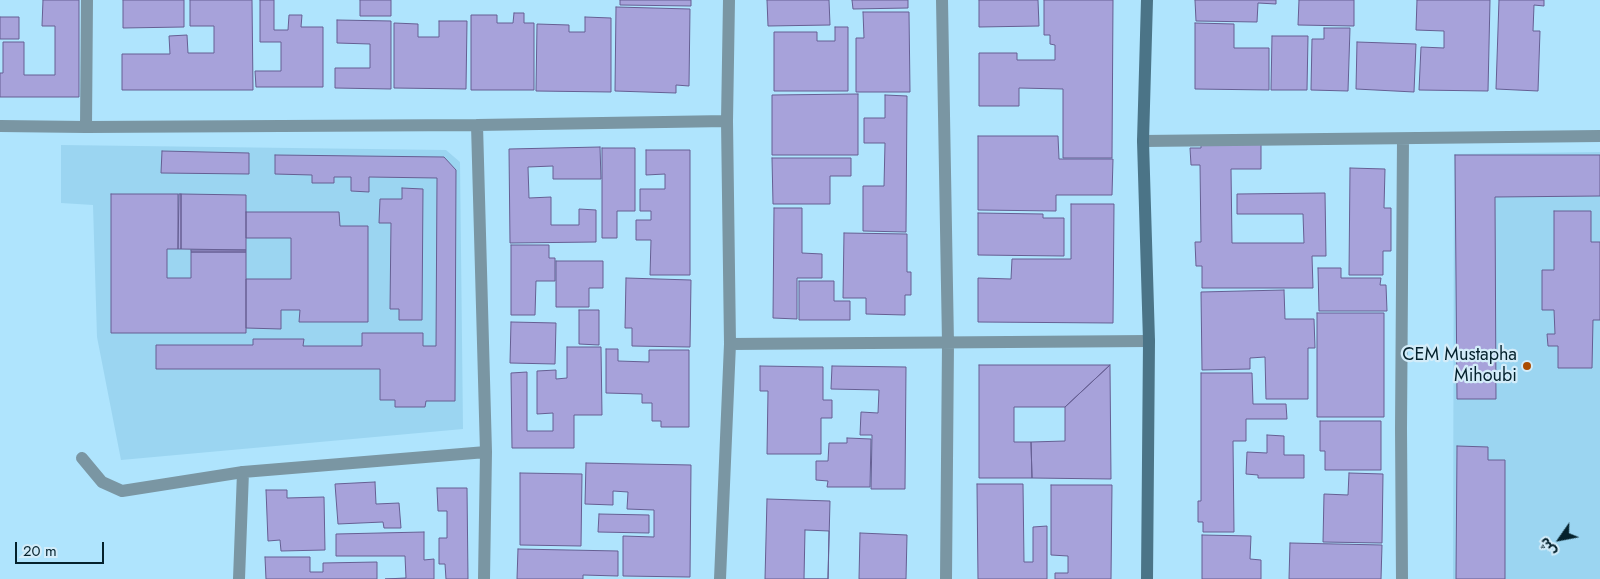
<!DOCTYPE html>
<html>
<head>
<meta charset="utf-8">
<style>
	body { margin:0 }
	#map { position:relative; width:1600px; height:579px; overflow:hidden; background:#afe4fd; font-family:Jost,"Noto Sans Arabic",sans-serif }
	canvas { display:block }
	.north { position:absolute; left:1535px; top:514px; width:50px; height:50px; -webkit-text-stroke:4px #d3ecf9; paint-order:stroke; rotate:237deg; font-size:14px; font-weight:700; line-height:20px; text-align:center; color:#04212c }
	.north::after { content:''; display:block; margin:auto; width:18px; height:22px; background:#04212c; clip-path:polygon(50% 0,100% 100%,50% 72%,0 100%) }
	.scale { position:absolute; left:15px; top:542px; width:89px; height:22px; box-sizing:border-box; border:2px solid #04212c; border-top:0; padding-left:6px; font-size:15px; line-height:18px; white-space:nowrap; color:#04212c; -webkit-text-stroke:4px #d3ecf9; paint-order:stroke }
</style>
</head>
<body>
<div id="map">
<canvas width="1600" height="579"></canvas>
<div class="north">ش</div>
<div class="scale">20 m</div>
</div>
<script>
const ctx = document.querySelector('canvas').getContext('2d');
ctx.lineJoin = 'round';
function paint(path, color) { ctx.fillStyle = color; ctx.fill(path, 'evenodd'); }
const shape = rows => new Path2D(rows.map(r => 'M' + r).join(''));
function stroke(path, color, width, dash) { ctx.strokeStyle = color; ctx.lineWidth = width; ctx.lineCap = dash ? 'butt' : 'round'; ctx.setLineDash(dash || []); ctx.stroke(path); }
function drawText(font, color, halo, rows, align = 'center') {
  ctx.font = font + ' Jost,sans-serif'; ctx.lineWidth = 4.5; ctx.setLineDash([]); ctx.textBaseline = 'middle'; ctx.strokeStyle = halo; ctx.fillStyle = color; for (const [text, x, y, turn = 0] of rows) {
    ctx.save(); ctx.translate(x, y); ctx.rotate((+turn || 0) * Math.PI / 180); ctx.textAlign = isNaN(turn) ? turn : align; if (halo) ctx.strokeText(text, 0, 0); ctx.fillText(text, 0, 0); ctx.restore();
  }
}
paint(shape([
	[61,145,446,150,460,162,463,429,121,460,97,337,93,205,61,203],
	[1600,152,1600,579,1453,579,1454,154]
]), '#9bd5f1');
const building = shape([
	[43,0,79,0,79,97,0,97,0,73,3,73,3,42,24,42,24,75,55,75,55,26,42,26,43,0],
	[123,0,184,0,184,27,123,28,123,0],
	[190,0,252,0,253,90,122,90,122,54,170,54,169,36,187,35,188,53,214,53,214,26,190,26,190,0],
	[260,0,274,0,274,30,288,30,289,15,302,15,301,27,323,27,323,87,256,87,255,71,281,71,281,42,260,42,260,0],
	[360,0,391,0,391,16,360,16,360,0],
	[620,0,691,0,691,6,620,5,620,0],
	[767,0,829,0,830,25,768,26,767,0],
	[852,0,908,0,908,8,853,9,852,0],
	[979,0,1038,0,1039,26,979,27,979,0],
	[1044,0,1113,0,1112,158,1063,158,1063,89,1019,88,1019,106,979,106,979,53,1017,53,1017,60,1055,60,1055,45,1050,44,1050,35,1044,35,1044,0],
	[1195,0,1276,0,1276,4,1258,3,1257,22,1196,21,1195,0],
	[1299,0,1354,0,1354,26,1298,25,1299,0],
	[1417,0,1490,0,1488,91,1419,90,1421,47,1444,48,1444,31,1416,30,1417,0],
	[1499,0,1544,0,1544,6,1534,5,1533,31,1540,31,1538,91,1496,89,1499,0],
	[616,7,690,9,689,86,676,85,676,93,615,91,616,7],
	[863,12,909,12,910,92,856,92,856,38,864,38,863,12],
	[514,13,524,13,524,23,534,23,534,90,471,90,471,15,497,15,497,23,513,23,514,13],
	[0,17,19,17,19,39,0,39,0,17],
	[585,17,611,18,611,92,536,91,537,24,569,25,569,32,585,32,585,17],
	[337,20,391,21,391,89,335,88,335,68,370,68,370,44,337,43,337,20],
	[439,21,467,21,466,89,394,88,394,23,418,24,418,37,439,37,439,21],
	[1195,23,1234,24,1234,48,1269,48,1269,90,1195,89,1195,23],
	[835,27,848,27,848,91,774,91,774,32,817,32,817,41,835,41,835,27],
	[1324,28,1350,28,1348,91,1311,90,1312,39,1324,39,1324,28],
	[1272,36,1308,36,1307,90,1271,90,1272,36],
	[1357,42,1416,44,1414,92,1356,89,1357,42],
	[858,94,858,155,772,155,772,95,858,94],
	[885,95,907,96,906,232,863,231,863,186,884,186,885,143,864,143,864,118,885,118,885,95],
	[978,136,1058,136,1059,159,1113,159,1112,195,1056,195,1056,211,978,210,978,136],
	[1201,143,1261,143,1261,169,1231,169,1232,243,1304,243,1303,214,1237,214,1237,194,1325,193,1326,256,1312,256,1313,288,1202,288,1202,266,1196,266,1195,242,1201,242,1200,165,1191,165,1190,148,1201,148,1201,143],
	[600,147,601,179,553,179,553,166,528,167,529,198,551,197,551,225,579,225,579,209,596,210,596,242,510,243,509,149,600,147],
	[602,148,635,148,635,211,617,211,617,238,602,238,602,148],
	[646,150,690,150,690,275,650,275,651,240,636,240,636,220,651,220,651,211,640,211,640,189,665,189,665,174,646,175,646,150],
	[162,151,249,153,249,174,161,173,162,151],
	[275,155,444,157,456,170,455,401,426,401,425,407,395,407,395,400,380,400,380,369,156,369,156,345,253,345,253,339,304,339,303,346,362,346,362,333,423,333,423,346,436,346,437,178,369,177,369,192,351,191,351,177,334,177,334,183,312,183,312,175,275,174,275,155],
	[1455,155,1600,155,1600,196,1495,197,1496,399,1457,399,1455,155],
	[772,158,851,158,851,176,830,176,830,204,773,204,772,158],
	[1350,168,1385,169,1384,208,1391,208,1391,251,1383,251,1383,275,1349,275,1350,168],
	[402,188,423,189,422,320,399,320,399,309,390,309,391,223,379,223,380,199,402,199,402,188],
	[111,194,178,194,178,249,167,249,167,278,191,278,191,252,246,252,246,333,111,333,111,194],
	[179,194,181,194,181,249,178,249,179,194],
	[181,194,246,195,246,250,181,249,181,194],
	[1071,204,1114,204,1113,323,978,322,978,278,1011,279,1012,259,1071,259,1071,204],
	[774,208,802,208,802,253,822,254,822,278,797,278,797,319,773,318,774,208],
	[1554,211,1591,211,1591,242,1600,242,1600,320,1593,320,1592,368,1558,368,1558,346,1548,346,1547,334,1555,334,1554,310,1542,310,1542,270,1554,270,1554,211],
	[246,212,339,212,340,226,368,226,368,322,299,322,300,310,281,310,281,329,246,328,246,279,291,279,291,238,246,238,246,212],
	[978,213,1043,214,1043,218,1064,218,1064,256,978,255,978,213],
	[844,233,907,234,907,272,911,272,911,295,905,295,905,315,866,314,866,298,843,298,844,233],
	[511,245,549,245,549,258,555,258,555,281,536,281,535,315,511,315,511,245],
	[191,250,246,250,246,252,191,252,191,250],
	[556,261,603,261,603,288,589,288,589,307,556,307,556,261],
	[1318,268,1341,268,1341,278,1381,278,1380,285,1386,285,1387,311,1319,311,1318,268],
	[626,278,691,280,690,347,632,346,632,328,625,328,626,278],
	[799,281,834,281,834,301,850,301,850,320,799,320,799,281],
	[1284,290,1285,319,1314,319,1315,348,1308,348,1308,399,1266,399,1265,357,1250,358,1250,369,1202,370,1201,292,1284,290],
	[579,310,599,310,599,345,579,344,579,310],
	[1317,313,1384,313,1384,417,1317,417,1317,313],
	[511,322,556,323,555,364,510,363,511,322],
	[567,347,601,347,602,415,574,415,574,448,512,448,511,373,527,372,527,431,553,431,553,413,537,414,537,371,556,370,556,379,567,378,567,347],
	[606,349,618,349,618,361,649,362,649,350,689,350,689,427,661,427,661,421,652,421,652,403,642,403,642,394,606,393,606,349],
	[979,365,1110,365,1065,407,1014,407,1014,442,1031,442,1032,478,979,478,979,365],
	[1110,365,1111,479,1032,478,1031,442,1065,441,1065,407,1110,365],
	[760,366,823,367,823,400,832,400,832,418,821,418,821,454,767,454,768,391,760,391,760,366],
	[832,366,906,367,905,489,871,489,872,435,860,435,861,412,878,413,879,390,831,389,832,366],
	[1201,373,1252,373,1253,404,1286,404,1287,419,1246,419,1246,441,1233,441,1234,532,1203,532,1203,522,1198,522,1198,501,1201,501,1201,373],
	[1320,421,1381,421,1381,470,1325,470,1325,451,1320,451,1320,421],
	[1267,435,1284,436,1284,455,1304,455,1304,478,1258,478,1258,475,1246,474,1247,452,1267,453,1267,435],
	[847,438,871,439,870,487,827,487,828,481,816,480,816,461,828,461,829,443,847,443,847,438],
	[1457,446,1488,447,1488,460,1505,460,1505,579,1456,579,1457,446],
	[586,463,691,465,690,577,623,576,623,536,654,537,654,510,627,509,628,492,613,491,613,505,585,504,586,463],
	[520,473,582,474,581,546,520,545,520,473],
	[1349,473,1383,474,1382,543,1323,542,1324,494,1348,495,1349,473],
	[375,482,376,504,399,503,401,528,384,528,383,522,338,524,335,484,375,482],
	[977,484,1023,484,1024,562,1033,562,1033,527,1047,526,1047,579,978,579,977,484],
	[1051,485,1112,485,1111,579,1055,579,1055,573,1068,573,1068,556,1051,555,1051,485],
	[437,488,467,488,468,579,446,579,445,564,439,564,439,538,447,538,447,511,438,511,437,488],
	[266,490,287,490,287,498,324,497,325,550,281,551,280,540,268,541,266,490],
	[767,499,830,501,828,579,765,579,767,499],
	[599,514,649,515,649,533,598,532,599,514],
	[805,530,829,531,828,579,804,579,805,530],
	[424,532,424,560,434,559,434,579,385,579,406,578,405,556,336,556,336,534,424,532],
	[860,533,907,535,906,579,859,579,860,533],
	[1202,535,1251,536,1250,559,1261,560,1261,579,1202,579,1202,535],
	[1290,543,1382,545,1381,579,1289,579,1290,543],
	[518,549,618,551,618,576,583,575,583,579,517,579,518,549],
	[265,557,310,557,310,572,323,572,323,563,377,562,377,579,266,579,265,557]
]);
paint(building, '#a7a2da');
stroke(building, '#665f93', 1);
stroke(shape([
	[82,458,102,482,122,491,243,472]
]), '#7a96a3', 12);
stroke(shape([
	[942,0,948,343,946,579],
	[477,125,486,452,484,579],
	[0,126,86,127,477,125,727,121],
	[86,127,87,0],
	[1143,141,1600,136],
	[730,344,1149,341],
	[239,579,243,472,486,452],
	[720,579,730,344,727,121,729,0],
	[1402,579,1401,428,1403,139]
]), '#7a96a3', 12);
stroke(shape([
	[1147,579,1149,341,1143,141,1147,0]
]), '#4b7487', 12);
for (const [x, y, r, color] of [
	[1527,366,5,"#ab4c00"]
]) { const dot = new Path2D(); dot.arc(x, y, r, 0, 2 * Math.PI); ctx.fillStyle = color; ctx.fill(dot); stroke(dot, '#d3ecf9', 2); }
drawText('18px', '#04212c', '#d3ecf9', [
	["CEM Mustapha",1517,356],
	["Mihoubi",1517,377]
], 'right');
</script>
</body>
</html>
